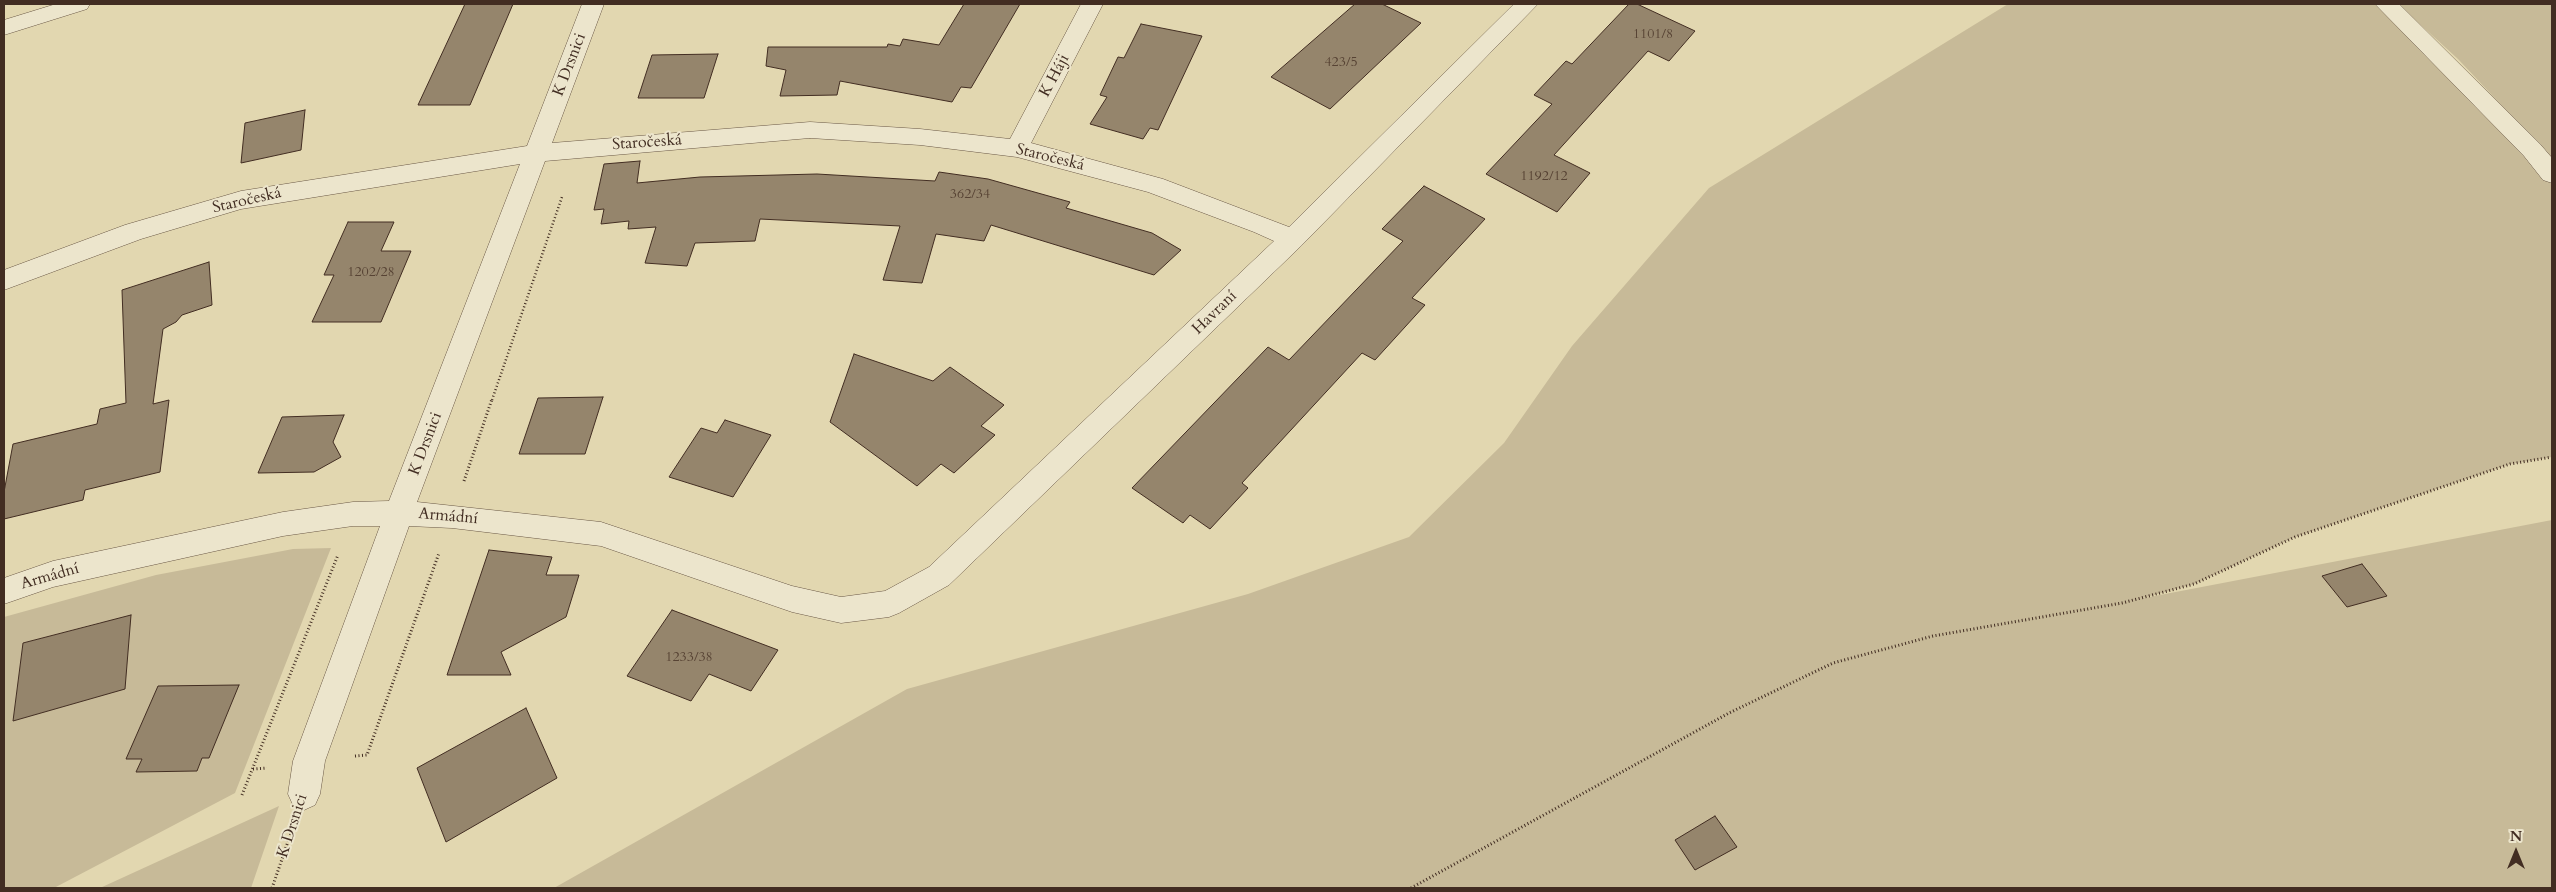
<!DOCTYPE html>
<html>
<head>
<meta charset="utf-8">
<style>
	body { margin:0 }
	#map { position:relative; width:2556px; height:892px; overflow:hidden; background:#e2d7b0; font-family:Cardo,serif }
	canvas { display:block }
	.frame { position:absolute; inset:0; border:5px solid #422d22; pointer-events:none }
	.north { position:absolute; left:2491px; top:827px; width:50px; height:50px; -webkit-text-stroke:4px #ece5cc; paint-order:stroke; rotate:0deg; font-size:14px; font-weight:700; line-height:20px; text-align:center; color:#422d22 }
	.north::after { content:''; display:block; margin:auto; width:18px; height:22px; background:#422d22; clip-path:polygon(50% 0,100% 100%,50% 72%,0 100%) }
</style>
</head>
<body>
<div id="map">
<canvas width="2556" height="892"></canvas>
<div class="frame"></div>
<div class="north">N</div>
</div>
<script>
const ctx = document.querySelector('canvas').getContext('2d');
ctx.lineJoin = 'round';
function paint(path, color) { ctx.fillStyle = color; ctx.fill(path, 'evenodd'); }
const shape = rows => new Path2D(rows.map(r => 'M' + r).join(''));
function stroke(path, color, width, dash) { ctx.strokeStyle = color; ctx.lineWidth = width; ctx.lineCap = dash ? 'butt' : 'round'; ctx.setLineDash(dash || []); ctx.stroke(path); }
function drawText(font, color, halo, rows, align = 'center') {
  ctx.font = font + ' Cardo,serif'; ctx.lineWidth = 4; ctx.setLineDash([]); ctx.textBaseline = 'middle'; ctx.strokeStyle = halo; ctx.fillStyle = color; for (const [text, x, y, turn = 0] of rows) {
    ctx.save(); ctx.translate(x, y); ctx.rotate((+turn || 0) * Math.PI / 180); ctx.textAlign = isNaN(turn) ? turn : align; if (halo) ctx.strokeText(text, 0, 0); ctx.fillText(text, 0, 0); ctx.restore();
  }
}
paint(shape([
	[2008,4,2386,4,2532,150,2552,174,2552,457,2510,464,2295,537,2194,584,2139,599,2552,520,2552,888,554,888,907,689,1248,594,1409,537,1504,443,1572,346,1709,188],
	[2398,4,2552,4,2552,159,2458,59],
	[331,548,235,793,54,888,4,888,4,617,156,575,293,549],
	[102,622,97,697,13,721,23,643],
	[202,758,197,771,136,772,142,759,209,758],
	[279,806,251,888,100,888]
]), '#c7ba98');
const building = shape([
	[465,4,513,4,470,105,418,105,465,4],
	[964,4,1020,4,971,88,961,87,952,102,840,81,837,95,780,96,786,70,766,66,768,47,887,47,888,44,900,46,903,39,939,45,964,4],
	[1355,4,1382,4,1421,23,1330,109,1271,77,1355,4],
	[1629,4,1637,4,1695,31,1669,61,1648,51,1554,155,1590,173,1557,212,1486,174,1552,104,1534,95,1566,61,1572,64,1629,4],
	[1141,24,1202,36,1158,130,1150,128,1143,139,1090,124,1107,97,1100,95,1118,57,1124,58,1141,24],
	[718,54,704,98,638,98,652,55,718,54],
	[305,110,301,150,241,163,245,123,305,110],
	[640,161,637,183,700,177,817,174,935,181,939,172,988,179,1070,202,1066,208,1152,233,1181,250,1154,275,991,225,984,241,936,234,922,283,883,280,900,226,760,219,755,241,695,243,687,266,645,263,656,227,628,229,629,221,601,224,604,209,594,210,604,164,640,161],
	[1424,186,1485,219,1412,298,1425,305,1375,360,1362,353,1242,483,1248,488,1210,529,1190,515,1183,523,1132,488,1268,347,1289,360,1403,241,1382,229,1424,186],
	[348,222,394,222,381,251,411,251,381,322,312,322,334,275,324,275,348,222],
	[209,262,212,305,182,315,176,322,163,329,153,404,169,400,160,472,85,490,83,500,4,519,4,492,13,444,97,424,100,409,126,403,122,290,209,262],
	[854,354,933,381,950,367,1004,405,981,426,995,435,954,473,941,464,917,486,830,422,854,354],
	[603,397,585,454,519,454,538,398,603,397],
	[344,415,333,442,341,457,314,472,258,473,282,417,344,415],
	[725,420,771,435,733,497,669,477,701,428,717,433,725,420],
	[489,550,552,557,546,575,579,575,566,617,501,652,511,675,447,675,489,550],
	[2362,564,2387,596,2347,607,2322,576,2362,564],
	[672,610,778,650,751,691,709,674,691,701,627,676,672,610],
	[131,615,125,689,13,721,23,643,131,615],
	[239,685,209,758,202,758,197,771,136,772,142,759,126,759,158,686,239,685],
	[526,708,557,778,446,842,417,768,526,708],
	[1715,816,1737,847,1695,870,1675,840,1715,816]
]);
paint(building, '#95856c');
stroke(building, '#422d22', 1);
const minor = shape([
	[56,4,90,4,87,9,4,35,4,20,56,4],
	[582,4,604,4,552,143,810,122,920,129,1010,139,1081,4,1103,4,1031,143,1163,179,1289,227,1514,4,1538,4,1301,246,949,585,899,613,889,617,841,623,792,612,601,546,452,528,409,526,325,761,320,794,315,805,304,810,293,805,288,794,293,761,380,526,353,526,283,536,53,587,4,604,4,578,53,561,283,512,353,502,389,501,520,164,241,209,141,239,4,290,4,270,125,225,241,191,527,146,582,4],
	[810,138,920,145,1017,157,1148,192,1254,232,1274,241,929,567,885,591,841,597,792,586,601,522,417,502,545,161,810,138],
	[2375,4,2399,4,2540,144,2552,158,2552,183,2543,180,2524,156,2375,4]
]);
stroke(minor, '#6a5846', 1);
stroke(shape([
	[492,400,562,197]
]), '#422d22', 2.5, [1, 2.5]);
stroke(shape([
	[464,481,492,399],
	[355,756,367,755,439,553],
	[253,769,267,768],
	[242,795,338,555],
	[272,888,291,833],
	[1411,888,1729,713,1833,663,1933,636,2122,603,2194,584,2295,537,2510,464,2552,457]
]), '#422d22', 3, [1, 2.5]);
paint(minor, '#ece5cc');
drawText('14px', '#574334', null, [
	["1101/8",1653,35],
	["423/5",1341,63],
	["1192/12",1544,177],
	["362/34",970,195],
	["1202/28",371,273],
	["1233/38",689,658]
]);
drawText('16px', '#422d22', '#ece5cc', [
	["K Drsnici",570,65,-69],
	["K Háji",1055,76,-62],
	["Staročeská",647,143,-4],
	["Staročeská",1050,158,14],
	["Staročeská",247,201,-13],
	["Havraní",1215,313,-44],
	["K Drsnici",426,444,-69],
	["Armádní",448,517,5],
	["Armádní",50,577,-16],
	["K Drsnici",293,826,-72]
]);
</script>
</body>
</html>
